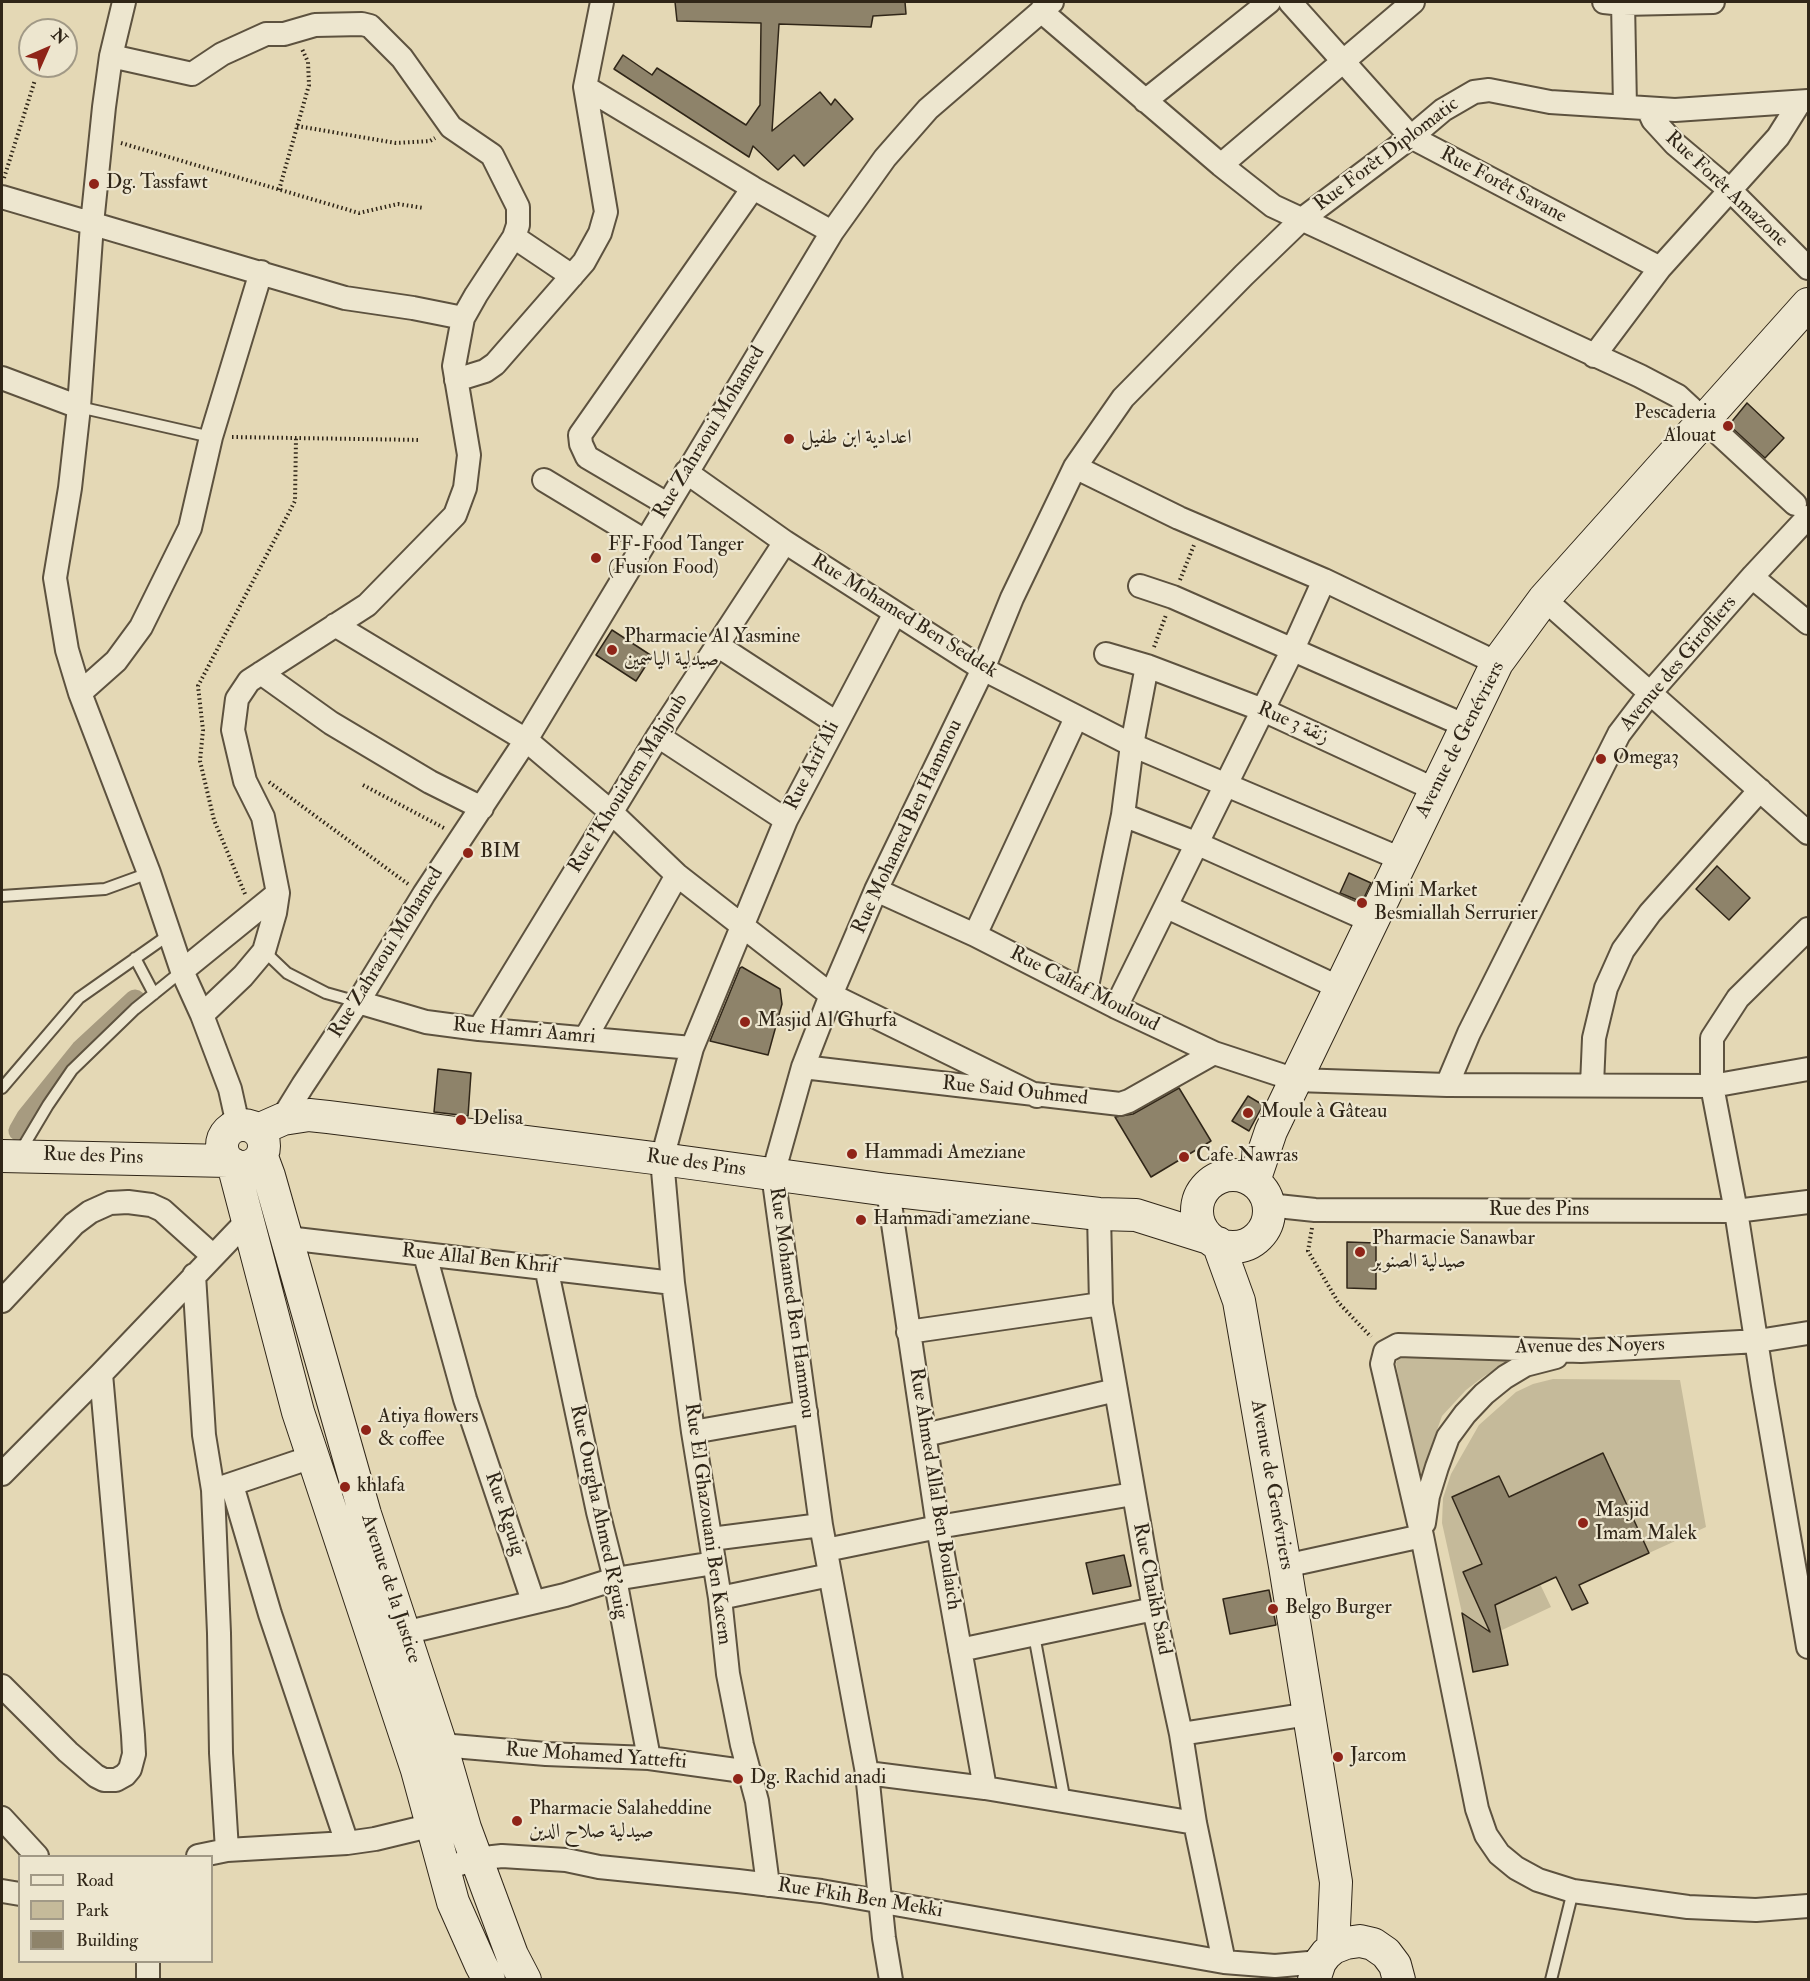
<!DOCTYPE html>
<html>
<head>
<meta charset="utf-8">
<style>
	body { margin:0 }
	#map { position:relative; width:1810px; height:1981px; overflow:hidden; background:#e4d8b5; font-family:"IM FELL Double Pica",serif }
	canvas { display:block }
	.frame { position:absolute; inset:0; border:3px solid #302618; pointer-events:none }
	.legend { position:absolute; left:18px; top:1855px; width:195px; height:108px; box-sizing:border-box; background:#ede6cf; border:2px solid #a19986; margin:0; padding:8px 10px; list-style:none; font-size:18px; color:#302618 }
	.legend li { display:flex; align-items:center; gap:12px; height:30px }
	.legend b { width:30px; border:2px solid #a19986 }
	.north { position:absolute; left:18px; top:18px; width:60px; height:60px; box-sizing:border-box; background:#ede6cf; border:2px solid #a19986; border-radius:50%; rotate:45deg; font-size:16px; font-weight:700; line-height:24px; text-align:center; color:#302618 }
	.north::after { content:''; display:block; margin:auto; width:21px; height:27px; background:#8f2418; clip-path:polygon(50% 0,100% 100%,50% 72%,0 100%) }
</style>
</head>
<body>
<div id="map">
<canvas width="1810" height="1981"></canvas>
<div class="frame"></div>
<ul class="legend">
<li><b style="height:8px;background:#ede6cf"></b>Road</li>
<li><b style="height:16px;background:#c5ba9a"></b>Park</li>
<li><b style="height:16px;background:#8e836a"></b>Building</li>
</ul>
<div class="north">N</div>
</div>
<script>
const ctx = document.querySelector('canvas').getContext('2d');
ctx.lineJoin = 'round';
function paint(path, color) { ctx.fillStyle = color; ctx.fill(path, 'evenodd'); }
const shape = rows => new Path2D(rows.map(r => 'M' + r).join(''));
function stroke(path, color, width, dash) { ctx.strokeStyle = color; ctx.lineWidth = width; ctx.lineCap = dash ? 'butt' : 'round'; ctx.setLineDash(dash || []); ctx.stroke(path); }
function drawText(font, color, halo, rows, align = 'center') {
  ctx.font = font + ' "IM FELL Double Pica",Amiri,serif'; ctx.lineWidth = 4.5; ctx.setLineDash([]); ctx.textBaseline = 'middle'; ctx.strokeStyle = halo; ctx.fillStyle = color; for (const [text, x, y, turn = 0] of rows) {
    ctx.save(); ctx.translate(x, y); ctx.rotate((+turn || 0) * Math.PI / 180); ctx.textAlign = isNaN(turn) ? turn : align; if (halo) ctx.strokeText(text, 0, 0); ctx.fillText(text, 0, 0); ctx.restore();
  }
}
paint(shape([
	[1507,1355,1509,1361,1483,1377,1466,1390,1442,1416,1428,1455,1424,1482,1417,1484,1396,1363,1400,1356],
	[1553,1379,1680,1380,1706,1527,1649,1553,1603,1453,1509,1496,1499,1476,1452,1497,1482,1564,1463,1573,1481,1611,1540,1584,1551,1607,1500,1631,1491,1633,1462,1613,1442,1523,1443,1498,1451,1474,1479,1425,1516,1392,1533,1384]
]), '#c5ba9a');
stroke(shape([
	[19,1131,27,1117,81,1050,135,1000]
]), '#a79b80', 21);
const building = shape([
	[675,2,905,2,906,14,873,16,871,27,779,24,772,131,820,92,831,105,835,99,853,119,804,166,794,155,778,170,753,146,749,157,614,69,623,55,652,75,657,68,746,125,760,105,761,23,677,21,675,2],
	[1747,403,1784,438,1765,458,1729,425,1747,403],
	[612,630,652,656,636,681,596,655,612,630],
	[1717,866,1750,898,1729,920,1696,889,1717,866],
	[1349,873,1371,883,1362,902,1340,893,1349,873],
	[742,967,780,989,782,1004,768,1055,710,1041,740,968,742,967],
	[438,1069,471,1073,468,1116,434,1112,438,1069],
	[1179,1088,1211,1141,1151,1177,1115,1117,1133,1114,1179,1088],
	[1248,1096,1263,1105,1249,1131,1232,1121,1248,1096],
	[1347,1242,1376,1243,1376,1289,1347,1288,1347,1242],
	[1603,1453,1649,1553,1579,1585,1588,1603,1572,1610,1556,1577,1495,1605,1508,1665,1473,1672,1462,1613,1490,1632,1463,1572,1482,1564,1452,1497,1499,1476,1509,1497,1603,1453],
	[1124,1555,1131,1586,1093,1594,1086,1563,1124,1555],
	[1269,1590,1276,1625,1230,1634,1223,1599,1269,1590]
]);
paint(building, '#8e836a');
stroke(building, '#302618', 1.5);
const lane = shape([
	[79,407,211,437],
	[2,896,105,889,149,873],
	[264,951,287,973,326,993,358,1002],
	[135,958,154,994],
	[2,1088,79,998,170,934],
	[20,1152,48,1105,72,1070,135,1009,182,971],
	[1034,1635,1065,1802],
	[1551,1980,1573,1891]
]);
const street = shape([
	[124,2,111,56,104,107,92,224,79,407,70,488,55,578,67,650,80,693,149,873,182,971,202,1015,230,1089,238,1125],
	[1290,2,1411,137,1660,268],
	[1604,2,1623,4,1713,2],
	[1623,2,1625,107],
	[1041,11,1221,165,1273,206,1640,376,1678,396,1795,504],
	[111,56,192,74,222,54,266,34,284,34,315,25,362,24,370,26,402,58,451,127,492,155,518,207,518,225,514,237,476,295,463,318,454,366,469,455,465,488,455,515,367,605,249,681,237,699,233,730,245,781,263,817,278,893,275,913,264,951,243,976,202,1015],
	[585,87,753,188,832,232],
	[1145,101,1269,2],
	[1648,109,1653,120,1675,144,1731,191,1808,268],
	[1221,165,1413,2],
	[2,197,345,298,413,308,463,318],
	[514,237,572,276],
	[1594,356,1660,268,1778,137,1800,102],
	[2,378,79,407],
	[456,380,485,371,495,364,584,262,600,233,606,212,585,87,602,2],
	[1075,467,1179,518,1324,580,1497,663],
	[686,472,785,542,983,669,1132,745,1401,859],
	[544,480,645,541],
	[667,504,587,457,581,444,580,435,753,188],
	[1752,577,1808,623],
	[1140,586,1173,597,1466,726],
	[1544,599,1808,833],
	[335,625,526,740,611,812,677,875,831,995,1037,1096],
	[717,645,835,722],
	[1106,654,1147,666,1263,710,1436,790],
	[261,673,331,723,430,782,482,808],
	[80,693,116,661,141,627,190,528,211,437,261,272],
	[658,736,786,820],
	[1123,815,1198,844,1373,922],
	[876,890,975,935,1116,1007,1214,1053,1296,1080,1447,1085,1712,1086,1808,1069],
	[1167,907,1340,988],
	[1808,929,1738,998,1712,1038,1712,1086,1736,1211,1763,1385,1808,1647],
	[975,935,1076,718],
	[182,971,278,893],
	[1086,991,1123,815,1132,745,1147,666],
	[358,1002,426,1022,479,1029,692,1048],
	[1116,1007,1293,649,1324,580],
	[479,1029,658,736,785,542],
	[586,1037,677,875],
	[803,1067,1120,1104,1129,1101,1214,1053],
	[1447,1085,1469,1033,1619,734,1651,692,1752,577,1808,517],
	[1592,1085,1594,1038,1606,988,1623,950,1650,913,1760,790],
	[282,1119,303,1085,358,1002,424,894,526,740,832,232,885,158,928,109,1052,2],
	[888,1190,938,1527,985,1788],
	[1268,1205,1315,1210,1736,1211,1808,1202],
	[1099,1214,1101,1304,1154,1609,1181,1734,1195,1823,1224,1962],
	[287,1238,673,1283],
	[425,1255,465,1399,533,1601],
	[546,1267,598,1512,615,1579,649,1758],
	[194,1275,204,1435,213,1490,219,1633,221,1753,227,1850],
	[2,1301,74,1224,90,1212,110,1203,128,1202,151,1205,162,1210,212,1255],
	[908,1332,1101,1304],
	[1808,1333,1758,1341,1581,1351,1398,1345,1385,1352,1382,1364,1422,1536,1477,1809,1486,1835,1499,1854,1516,1868,1538,1880,1573,1891,1688,1907,1756,1910,1808,1906],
	[693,1432,806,1412],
	[925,1435,1116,1390],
	[2,1474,101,1374,247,1221],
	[232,1485,270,1614,347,1843],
	[217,1489,312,1457],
	[1424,1523,1428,1496,1437,1467,1448,1437,1465,1414,1484,1394,1505,1377,1525,1365,1556,1357],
	[711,1539,821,1525],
	[826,1550,938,1527,1133,1494],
	[1285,1566,1422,1536],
	[720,1598,830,1575],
	[404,1633,565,1595,615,1579,714,1563],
	[960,1650,1154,1609],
	[2,1686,68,1752,96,1776,104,1780,116,1780,125,1775,130,1769,134,1754,133,1735,101,1374],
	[1181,1734,1309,1714],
	[441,1745,546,1754,649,1758,750,1772],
	[867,1773,985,1788,1195,1823],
	[2,1818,37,1856],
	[198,1856,227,1850,347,1843,375,1839,433,1825],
	[444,1869,475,1859,502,1856,566,1860,599,1867,738,1881,821,1891,1224,1962,1275,1966,1320,1962],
	[768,1885,757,1801,742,1745,728,1674,720,1598,693,1432,673,1283,662,1159,692,1048,786,820,895,613],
	[2,1891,20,1894],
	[148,1980,148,1962],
	[891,1980,884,1938,867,1773,821,1525,773,1174,803,1067,831,995,876,890,983,669,1012,598,1075,467,1123,398,1244,275,1301,220,1411,137,1443,110,1474,92,1489,90,1550,102,1675,110,1808,101]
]);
const secondary = shape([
	'222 1146a21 21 0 1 1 42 0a21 21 0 1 1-42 0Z',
	[258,1130,283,1119,309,1115,328,1117,662,1159,888,1190,1099,1214,1136,1215,1209,1238],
	[2,1156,228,1161],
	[262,1157,269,1176,365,1514,441,1745,465,1828,512,1955,525,1980],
	[233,1164,298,1412,417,1770,453,1902,481,1965,489,1980],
	'1197 1211a36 36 0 1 1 72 0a36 36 0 1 1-72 0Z',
	[1254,1181,1271,1131,1497,663,1544,599,1808,304],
	[1218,1243,1239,1301,1285,1566,1336,1882,1333,1948],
	[1314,1980,1320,1962,1326,1954,1333,1948,1346,1943,1360,1941,1373,1944,1386,1953,1395,1965,1399,1980]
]);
stroke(lane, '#5d523f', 14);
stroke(street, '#5d523f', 26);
stroke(secondary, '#302618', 34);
stroke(shape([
	[297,126,396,143,430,141,435,138],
	[121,143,359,213,398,204,424,208],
	[4,178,35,80],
	[279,190,309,85,308,62,302,49],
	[232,437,421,440],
	[1180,580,1194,545],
	[1154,647,1166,615],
	[269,782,408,884],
	[363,785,444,828],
	[245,894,214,820,200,761,203,730,198,686,295,501,296,438],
	[1312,1228,1308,1251,1338,1302,1371,1337]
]), '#302618', 4, [1.5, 3]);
stroke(lane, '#ede6cf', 10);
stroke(street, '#ede6cf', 22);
stroke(secondary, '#ede6cf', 32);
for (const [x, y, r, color] of [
	[94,184,6,"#8f2418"],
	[1728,426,6,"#8f2418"],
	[789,439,6,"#8f2418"],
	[596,558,6,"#8f2418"],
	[612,650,6,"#8f2418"],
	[1601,759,6,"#8f2418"],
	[468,853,6,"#8f2418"],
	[1362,903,6,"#8f2418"],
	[745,1022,6,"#8f2418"],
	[1248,1113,6,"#8f2418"],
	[461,1120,6,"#8f2418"],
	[852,1154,6,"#8f2418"],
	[1184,1157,6,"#8f2418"],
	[861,1220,6,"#8f2418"],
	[1360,1252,6,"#8f2418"],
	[366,1430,6,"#8f2418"],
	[345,1487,6,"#8f2418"],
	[1583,1523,6,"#8f2418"],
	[1273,1609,6,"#8f2418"],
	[1338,1757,6,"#8f2418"],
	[738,1779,6,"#8f2418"],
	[517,1821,6,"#8f2418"]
]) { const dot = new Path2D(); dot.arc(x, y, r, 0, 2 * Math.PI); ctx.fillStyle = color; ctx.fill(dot); stroke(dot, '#ede6cf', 2); }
drawText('20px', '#302618', '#ede6cf', [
	["Rue Forêt Diplomatic",1387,155,-37],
	["Rue Forêt Savane",1503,186,28],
	["Rue Forêt Amazone",1726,190,43],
	["Rue Zahraoui Mohamed",710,433,-59],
	["Rue Mohamed Ben Seddek",904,617,32],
	["Avenue des Girofliers",1679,664,-50],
	["Rue 3 زنقة",1293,724,24],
	["Avenue de Genévriers",1461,740,-63],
	["Rue Arif Ali",813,766,-63],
	["Rue l'Khouidem Mahjoub",629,784,-58],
	["Rue Mohamed Ben Hammou",908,827,-65],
	["Rue Zahraoui Mohamed",387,953,-58],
	["Rue Calfaf Mouloud",1084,990,27],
	["Rue Hamri Aamri",524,1032,5],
	["Rue Said Ouhmed",1015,1092,6],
	["Rue des Pins",93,1157,2],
	["Rue des Pins",696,1164,8],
	["Rue des Pins",1539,1211],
	["Rue Allal Ben Khrif",480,1260,6],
	["Rue Mohamed Ben Hammou",791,1303,82],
	["Avenue des Noyers",1590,1347,-1],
	["Avenue de Genévriers",1271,1485,80],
	["Rue Ahmed Allal Ben Boulaich",934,1489,81],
	["Rue Ourgha Ahmed R'guig",598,1512,78],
	["Rue Rguig",504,1514,71],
	["Rue El Ghazouani Ben Kacem",707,1524,82],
	["Avenue de la Justice",390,1589,72],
	["Rue Chaikh Said",1151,1589,79],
	["Rue Mohamed Yattefti",596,1757,4],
	["Rue Fkih Ben Mekki",860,1899,9]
]);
drawText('20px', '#302618', '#ede6cf', [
	["Dg. Tassfawt",106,184],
	["Pescaderia",1716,414,"right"],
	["Alouat",1716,437,"right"],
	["اعدادية ابن طفيل",801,439],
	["FF-Food Tanger",608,546],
	["(Fusion Food)",608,569],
	["Pharmacie Al Yasmine",624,638],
	["صيدلية الياسمين",624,661],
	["Omega3",1613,759],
	["BIM",480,853],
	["Mini Market",1374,892],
	["Besmiallah Serrurier",1374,915],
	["Masjid Al Ghurfa",757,1022],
	["Moule à Gâteau",1260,1113],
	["Delisa",473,1120],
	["Hammadi Ameziane",864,1154],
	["Cafe Nawras",1196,1157],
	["Hammadi ameziane",873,1220],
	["Pharmacie Sanawbar",1372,1240],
	["صيدلية الصنوبر",1372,1263],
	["Atiya flowers",378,1418],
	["& coffee",378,1441],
	["khlafa",357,1487],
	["Masjid",1595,1512],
	["Imam Malek",1595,1535],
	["Belgo Burger",1285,1609],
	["Jarcom",1350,1757],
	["Dg. Rachid anadi",750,1779],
	["Pharmacie Salaheddine",529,1810],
	["صيدلية صلاح الدين",529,1833]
], 'left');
</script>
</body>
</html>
